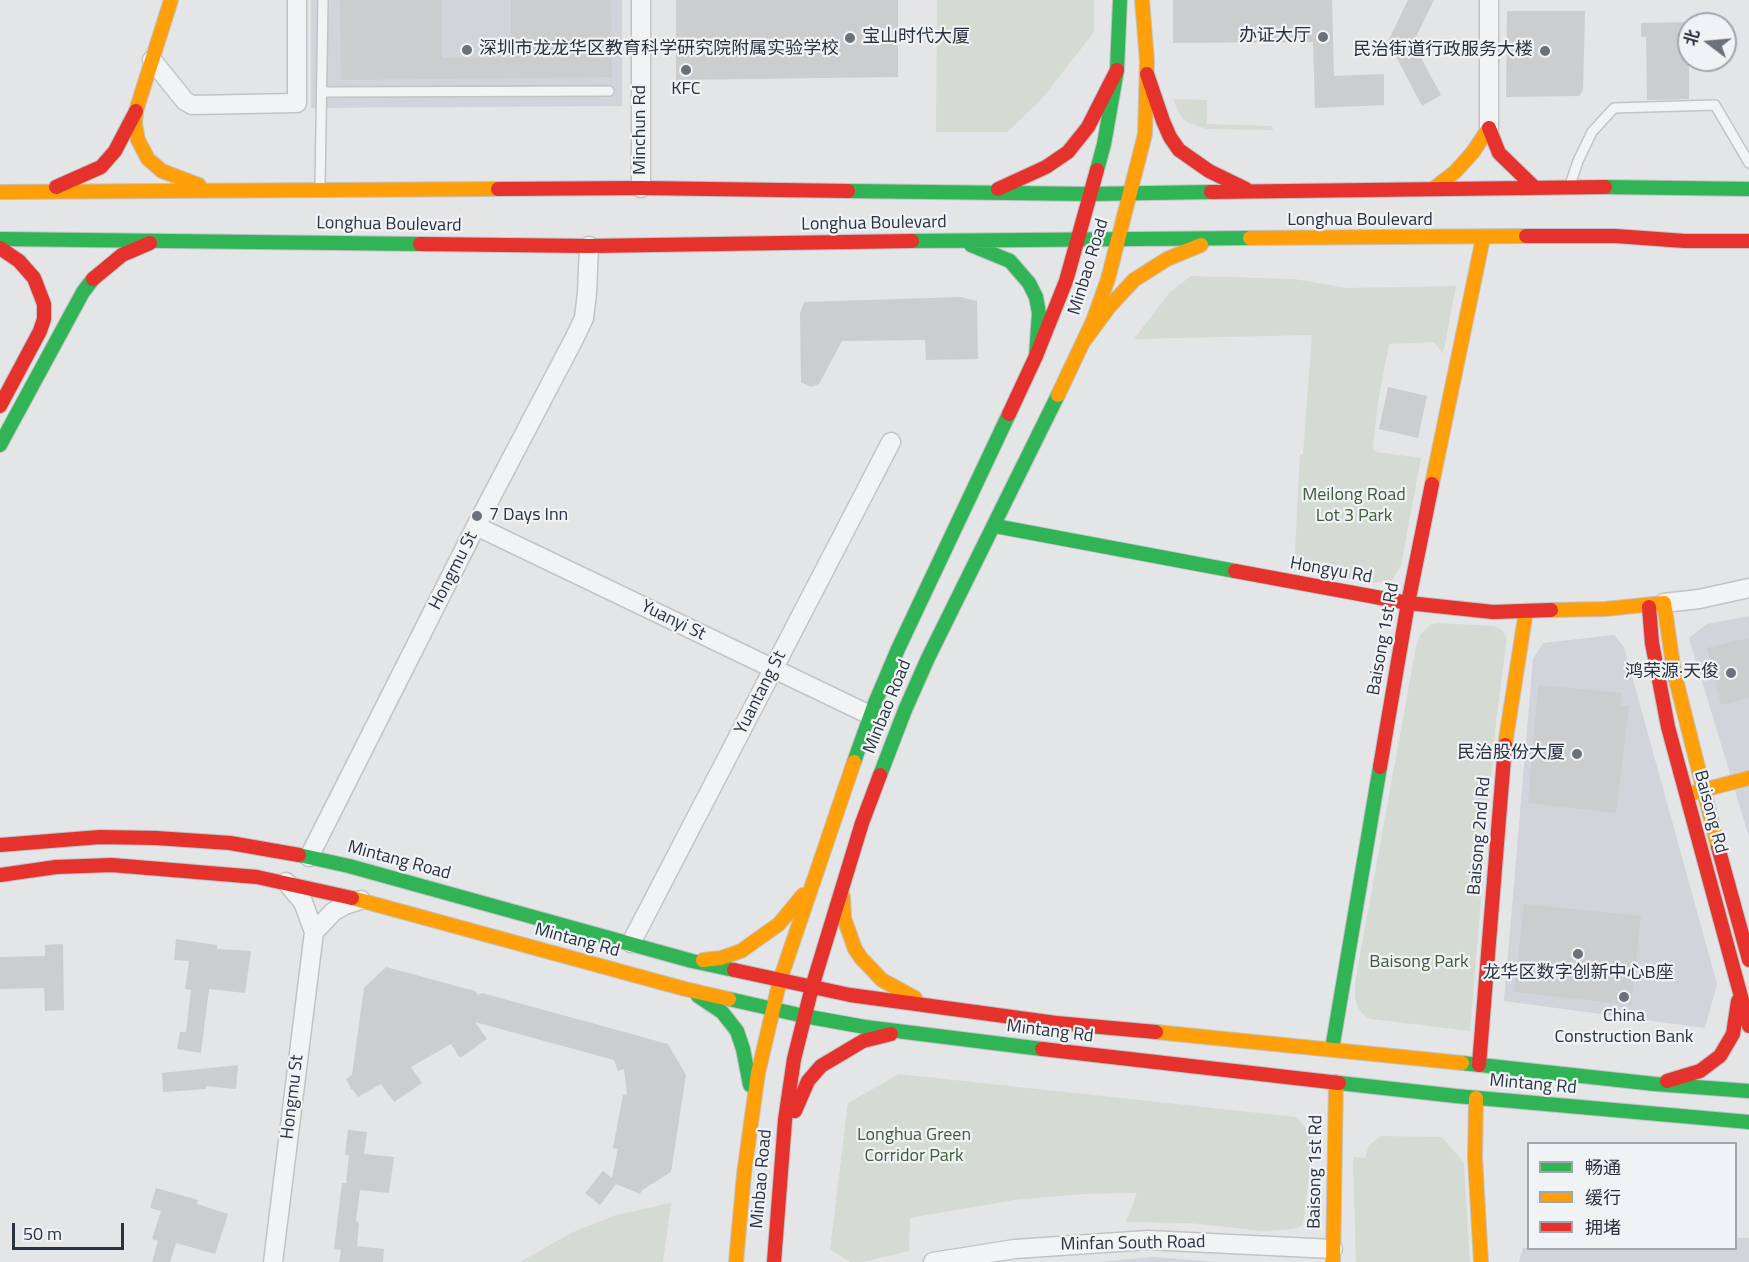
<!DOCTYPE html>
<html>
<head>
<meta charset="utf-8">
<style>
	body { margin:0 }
	#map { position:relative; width:1749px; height:1262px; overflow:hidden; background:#e3e5e7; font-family:"Titillium Web","Noto Sans SC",sans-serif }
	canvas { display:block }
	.legend { position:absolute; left:1527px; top:1142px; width:210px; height:108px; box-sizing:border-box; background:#f0f3f6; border:2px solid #a1a6ad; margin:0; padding:8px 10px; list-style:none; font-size:18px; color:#2a3240 }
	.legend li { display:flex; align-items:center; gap:12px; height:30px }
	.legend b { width:30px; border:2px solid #a1a6ad }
	.north { position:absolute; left:1677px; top:12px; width:60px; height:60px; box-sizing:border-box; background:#f0f3f6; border:2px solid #a1a6ad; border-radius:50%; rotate:286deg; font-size:16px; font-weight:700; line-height:24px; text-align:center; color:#2a3240 }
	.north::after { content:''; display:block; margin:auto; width:21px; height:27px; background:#6b717a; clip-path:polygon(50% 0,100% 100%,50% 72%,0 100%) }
	.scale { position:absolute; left:12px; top:1223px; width:112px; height:27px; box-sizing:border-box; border:3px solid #2a3240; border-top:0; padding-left:8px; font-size:18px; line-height:21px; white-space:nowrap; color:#2a3240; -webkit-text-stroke:4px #f0f3f6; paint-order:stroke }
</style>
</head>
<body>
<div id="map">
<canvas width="1749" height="1262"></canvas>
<ul class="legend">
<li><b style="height:8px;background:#30b455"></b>畅通</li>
<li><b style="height:8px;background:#ff9f0a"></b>缓行</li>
<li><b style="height:8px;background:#e5322d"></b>拥堵</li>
</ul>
<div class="north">北</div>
<div class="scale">50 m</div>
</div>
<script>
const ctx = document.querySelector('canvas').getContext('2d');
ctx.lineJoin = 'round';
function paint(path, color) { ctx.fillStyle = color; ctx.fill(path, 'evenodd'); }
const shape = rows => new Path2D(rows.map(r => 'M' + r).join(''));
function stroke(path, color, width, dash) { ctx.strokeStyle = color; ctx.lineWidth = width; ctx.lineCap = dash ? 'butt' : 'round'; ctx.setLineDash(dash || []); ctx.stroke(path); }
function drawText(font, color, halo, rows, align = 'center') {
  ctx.font = font + ' "Titillium Web","Noto Sans SC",sans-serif'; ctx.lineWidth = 4.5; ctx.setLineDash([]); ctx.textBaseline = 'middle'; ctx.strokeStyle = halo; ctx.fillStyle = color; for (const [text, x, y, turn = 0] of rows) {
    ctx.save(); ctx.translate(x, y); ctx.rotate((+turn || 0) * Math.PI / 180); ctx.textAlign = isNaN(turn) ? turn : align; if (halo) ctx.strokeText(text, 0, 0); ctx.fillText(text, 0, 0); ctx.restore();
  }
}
paint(shape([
	[311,0,622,0,622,106,311,108],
	[1749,616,1749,837,1689,638,1707,624],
	[1614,635,1624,647,1717,984,1705,1028,1504,1001,1533,659,1543,643],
	[1736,1238,1749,1238,1749,1262,1519,1262,1523,1248,1736,1248],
	[1153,1257,1217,1262,1098,1262]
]), '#d1d4da');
paint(shape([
	[937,0,1094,0,1094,32,1040,101,1007,132,936,132],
	[1173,99,1207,100,1207,124,1272,126,1273,130,1207,129,1197,126,1187,122,1180,115],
	[1191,276,1294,279,1347,288,1456,286,1443,354,1434,342,1389,344,1378,402,1373,448,1376,452,1421,458,1401,565,1392,580,1372,583,1294,570,1300,454,1303,454,1312,335,1134,339,1170,292],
	[1436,623,1494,626,1502,630,1507,638,1496,722,1470,1031,1371,1019,1365,1016,1358,1008,1355,998,1355,983,1416,647,1420,635,1430,625],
	[899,1074,1296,1117,1314,1137,1303,1225,1293,1229,1263,1231,1189,1223,1126,1222,1137,1193,1081,1194,1014,1200,910,1218,909,1251,863,1262,850,1262,830,1249,848,1103],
	[1381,1136,1442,1137,1464,1163,1470,1262,1356,1262,1353,1157,1365,1158,1369,1145],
	[671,1203,663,1262,520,1262,571,1233,616,1215]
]), '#d4dbd3');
paint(shape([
	[340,0,442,0,442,58,511,58,511,0,611,0,612,77,341,80],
	[676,0,898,0,898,77,676,80],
	[1173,0,1332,0,1334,76,1384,74,1384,105,1315,108,1313,42,1173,43],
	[1408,0,1434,0,1413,43,1441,95,1422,106,1388,41],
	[1507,11,1585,11,1583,90,1579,96,1506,97],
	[1689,22,1689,99,1647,100,1646,37,1641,37,1641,23],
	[961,297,977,301,978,359,926,360,925,340,842,341,819,384,811,387,801,382,800,313,804,302],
	[1388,387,1427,396,1418,438,1379,429],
	[1749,638,1749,698,1721,705,1707,648],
	[1538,685,1622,693,1620,705,1629,706,1616,813,1528,803],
	[1524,904,1641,916,1631,1005,1514,992],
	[176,939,217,945,217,949,251,951,245,993,209,989,201,1053,177,1049,180,1032,186,1032,191,990,185,989,189,961,174,960],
	[63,944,64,1010,45,1011,44,988,0,989,0,957,45,956,45,945],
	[386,967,475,991,478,995,482,993,668,1044,686,1075,671,1172,642,1190,640,1194,616,1184,600,1205,585,1193,603,1171,612,1178,618,1149,613,1148,623,1095,627,1094,624,1069,618,1071,614,1060,475,1022,487,1039,460,1058,451,1044,411,1067,422,1083,394,1102,381,1084,358,1097,353,1090,350,1089,350,1086,346,1079,352,1075,364,988],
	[238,1065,236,1089,206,1086,206,1089,163,1092,162,1073],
	[348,1130,367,1132,364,1154,394,1157,389,1193,360,1190,356,1221,359,1222,357,1246,384,1249,383,1262,339,1262,341,1250,334,1249,342,1183,346,1183,349,1155,345,1155],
	[156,1188,198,1200,197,1204,228,1214,215,1254,176,1243,170,1262,152,1262,158,1241,152,1239,161,1211,150,1208]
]), '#cbcdcf');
const lane = shape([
	[323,92,609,91],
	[1570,185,1578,161,1592,132,1614,108,1715,105,1749,163],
	[320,188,323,0]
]);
const street = shape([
	[641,0,641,188],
	[152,60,185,101,192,105,297,103,297,0],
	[1489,128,1489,0],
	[476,526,870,715],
	[1664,603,1699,599,1749,588],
	[309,857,476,526,574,339,584,318,587,293,589,246],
	[314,932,333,912,345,905,361,900],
	[631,943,891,442],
	[273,1262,314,932,303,902,286,882],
	[933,1262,1015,1249,1148,1240,1333,1249]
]);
const fast = shape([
	[1097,170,1104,144,1117,70,1120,0],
	[1605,187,1749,189],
	[848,191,1090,194,1211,192],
	[0,239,420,244],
	[912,241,1250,238],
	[971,245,1010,261,1029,283,1036,297,1039,313,1036,356],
	[0,445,83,292,93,279],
	[995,526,1235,571],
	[854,762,875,703,898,649,1009,414],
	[880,775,905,710,928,658,1058,395],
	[299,855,349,866,692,961,734,970],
	[698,996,722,1012,737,1031,743,1049,750,1085],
	[729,999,804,1016,865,1027,1042,1049],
	[1332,1049,1380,767],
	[1462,1063,1655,1084,1749,1091],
	[1339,1083,1456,1096,1749,1122]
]);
const slow = shape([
	[136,111,171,0],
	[136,112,135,124,138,140,148,159,162,171,199,185],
	[1433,189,1455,172,1473,152,1489,128],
	[0,192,498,189],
	[1250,238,1526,236],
	[1084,341,1109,307,1134,280,1167,259,1201,245],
	[1058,395,1093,321,1108,279,1145,134,1147,61,1142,0],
	[1432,484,1483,238],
	[1551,610,1605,609,1664,603,1674,672,1718,847],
	[1505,745,1526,611],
	[1688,794,1749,778],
	[843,897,844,918,855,949,861,958,882,980,915,998],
	[352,898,685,989,729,999],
	[703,960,721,958,741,951,779,924,803,895],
	[1156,1032,1462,1063],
	[1476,1098,1475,1158,1481,1262],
	[736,1262,744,1174,758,1073,780,980,854,762],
	[1333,1262,1336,1082]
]);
const jam = shape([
	[1147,74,1163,121,1170,137,1179,150,1209,171,1246,189],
	[1489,128,1499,153,1535,188],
	[56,187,101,167,115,151,136,111],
	[498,189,641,188,848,191],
	[998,189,1046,167,1068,152,1088,127,1117,70],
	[1211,192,1605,187],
	[1526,236,1615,236,1685,241,1749,241],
	[420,244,589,246,912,241],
	[0,248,19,261,34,278],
	[93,279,122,255,150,243],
	[0,406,40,331,44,319,44,304,34,278],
	[1009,414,1036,356,1066,281,1097,170],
	[1235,571,1408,603,1493,612,1551,610],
	[1649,607,1652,643,1668,727,1749,1026],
	[1380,767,1408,603,1432,484],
	[0,845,100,837,156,838,230,843,299,855],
	[1718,847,1749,960],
	[0,875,56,867,112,865,257,877,352,898],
	[734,970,850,995,1056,1023,1156,1032],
	[1042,1049,1339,1083],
	[1479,1065,1505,745],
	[1667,1081,1700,1071,1720,1056,1733,1034,1738,1001],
	[795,1111,808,1081,821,1066,863,1041,891,1034],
	[774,1262,785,1120,794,1059,812,987,862,823,880,775]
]);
stroke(lane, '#c1c3c5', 12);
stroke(street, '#c1c3c5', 21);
stroke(fast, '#c1c3c5', 16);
stroke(slow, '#c1c3c5', 16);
stroke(jam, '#c1c3c5', 16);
stroke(lane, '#f1f3f4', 9);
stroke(street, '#f1f3f4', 18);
stroke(fast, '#30b455', 14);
stroke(slow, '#ff9f0a', 14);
stroke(jam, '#e5322d', 14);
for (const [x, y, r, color] of [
	[1323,37,6,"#6b717a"],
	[850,38,6,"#6b717a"],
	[467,50,6,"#6b717a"],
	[1545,51,6,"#6b717a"],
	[686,70,6,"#6b717a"],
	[477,516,6,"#6b717a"],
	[1731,673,6,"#6b717a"],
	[1577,754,6,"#6b717a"],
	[1578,954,6,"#6b717a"],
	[1624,997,6,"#6b717a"]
]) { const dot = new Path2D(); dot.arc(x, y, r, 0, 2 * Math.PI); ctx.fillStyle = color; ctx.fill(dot); stroke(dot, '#f0f3f6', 2); }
drawText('18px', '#2a3240', '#f0f3f6', [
	["办证大厅",1311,37],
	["宝山时代大厦",862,38,"left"],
	["深圳市龙龙华区教育科学研究院附属实验学校",479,50,"left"],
	["民治街道行政服务大楼",1533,51],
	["KFC",686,90,"center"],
	["7 Days Inn",489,516,"left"],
	["鸿荣源·天俊",1719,673],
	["民治股份大厦",1565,754],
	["龙华区数字创新中心B座",1578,974,"center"],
	["China",1624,1017,"center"],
	["Construction Bank",1624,1038,"center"]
], 'right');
drawText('18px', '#2a3240', '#f0f3f6', [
	["Minchun Rd",641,130,-90],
	["Longhua Boulevard",1360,221],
	["Longhua Boulevard",874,224,-1],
	["Longhua Boulevard",389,225,1],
	["Minbao Road",1089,267,-73],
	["Hongmu St",454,571,-63],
	["Hongyu Rd",1331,571,10],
	["Yuanyi St",673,621,26],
	["Baisong 1st Rd",1384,639,-80],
	["Yuantang St",761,693,-63],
	["Minbao Road",888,707,-68],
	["Baisong Rd",1710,812,75],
	["Baisong 2nd Rd",1480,836,-85],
	["Mintang Road",399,861,15],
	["Mintang Rd",577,941,15],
	["Mintang Rd",1050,1032,7],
	["Mintang Rd",1533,1085,5],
	["Hongmu St",293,1097,-83],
	["Baisong 1st Rd",1316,1172,-89],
	["Minbao Road",762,1179,-85],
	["Minfan South Road",1133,1244,-1]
]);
drawText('18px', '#3f5b38', '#f0f3f6', [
	["Meilong Road",1354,496],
	["Lot 3 Park",1354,517],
	["Baisong Park",1419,963],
	["Longhua Green",914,1136],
	["Corridor Park",914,1157]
]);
</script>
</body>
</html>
